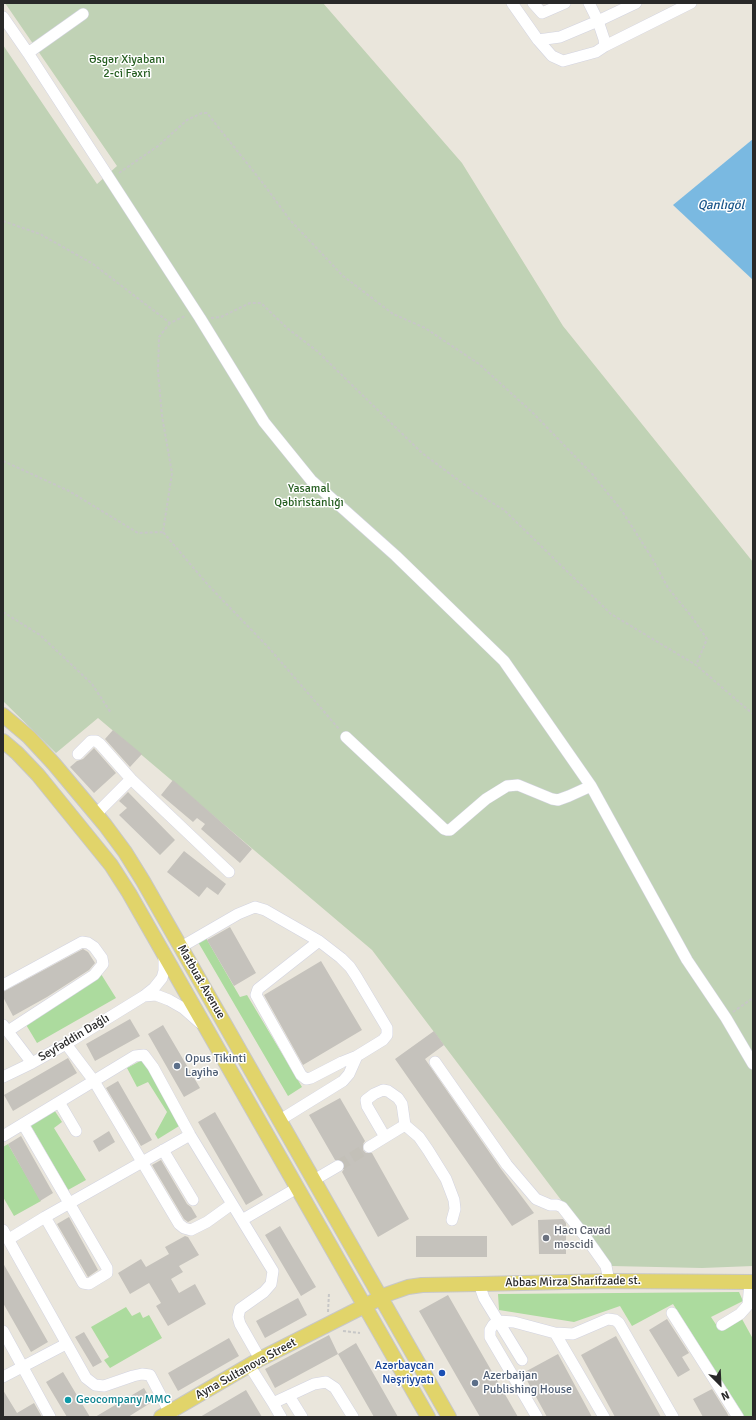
<!DOCTYPE html>
<html>
<head>
<meta charset="utf-8">
<style>
	body { margin:0 }
	#map { position:relative; width:756px; height:1420px; overflow:hidden; background:#eae6dc; font-family:Signika,sans-serif }
	canvas { display:block }
	.frame { position:absolute; inset:0; border:4px solid #292929; pointer-events:none }
	.north { position:absolute; left:700px; top:1364px; width:40px; height:40px; -webkit-text-stroke:3px #fff; paint-order:stroke; rotate:156deg; font-size:11px; font-weight:700; line-height:16px; text-align:center; color:#292929 }
	.north::after { content:''; display:block; margin:auto; width:14px; height:18px; background:#292929; clip-path:polygon(50% 0,100% 100%,50% 72%,0 100%) }
</style>
</head>
<body>
<div id="map">
<canvas width="756" height="1420"></canvas>
<div class="frame"></div>
<div class="north">N</div>
</div>
<script>
const ctx = document.querySelector('canvas').getContext('2d');
ctx.lineJoin = 'round';
function paint(path, color) { ctx.fillStyle = color; ctx.fill(path, 'evenodd'); }
const shape = rows => new Path2D(rows.map(r => 'M' + r).join(''));
function stroke(path, color, width, dash) { ctx.strokeStyle = color; ctx.lineWidth = width; ctx.lineCap = dash ? 'butt' : 'round'; ctx.setLineDash(dash || []); ctx.stroke(path); }
function drawText(font, color, halo, rows, align = 'center') {
  ctx.font = font + ' Signika,sans-serif'; ctx.lineWidth = 3; ctx.setLineDash([]); ctx.textBaseline = 'middle'; ctx.strokeStyle = halo; ctx.fillStyle = color; for (const [text, x, y, turn = 0] of rows) {
    ctx.save(); ctx.translate(x, y); ctx.rotate((+turn || 0) * Math.PI / 180); ctx.textAlign = isNaN(turn) ? turn : align; if (halo) ctx.strokeText(text, 0, 0); ctx.fillText(text, 0, 0); ctx.restore();
  }
}
paint(shape([
	[206,938,240,997,247,995,302,1087,288,1096,198,942],
	[101,974,116,998,37,1043,22,1018],
	[146,1058,184,1123,158,1139,155,1134,167,1112,148,1082,137,1087,127,1068],
	[51,1105,62,1122,54,1128,86,1180,68,1190,27,1119],
	[8,1144,41,1201,14,1216,3,1197,3,1147],
	[739,1292,743,1301,711,1317,719,1329,742,1319,753,1339,753,1417,745,1417,673,1304,632,1326,620,1306,574,1322,499,1310,498,1294],
	[126,1307,132,1316,140,1312,143,1318,149,1315,162,1338,110,1368,104,1360,109,1357,91,1327]
]), '#acdb9e');
paint(shape([
	[5,3,323,3,462,163,563,326,753,562,753,1266,702,1268,611,1266,372,950,98,718,56,753,3,701,3,45,97,184,117,166]
]), '#c0d2b5');
paint(shape([
	[753,139,753,280,673,205]
]), '#7ab9e1');
paint(shape([
	[113,730,142,754,130,767,105,739],
	[94,748,116,773,94,793,70,767,77,761,83,759],
	[173,780,252,849,240,863,201,829,205,824,197,818,193,822,161,795],
	[128,792,175,840,160,855,119,815,127,808,119,801],
	[184,851,226,884,218,895,207,887,199,897,167,872],
	[230,927,256,973,234,986,207,940],
	[83,949,88,952,95,963,89,970,47,997,13,1016,3,997,3,992],
	[321,961,362,1030,303,1065,264,995],
	[130,1019,140,1036,95,1061,86,1044],
	[163,1025,200,1088,184,1097,148,1034],
	[434,1031,444,1045,425,1059,501,1169,534,1213,512,1226,395,1059],
	[68,1058,77,1073,13,1111,4,1095],
	[118,1081,152,1140,141,1146,106,1088],
	[340,1098,365,1141,363,1144,363,1150,366,1153,372,1153,409,1219,378,1237,342,1172,344,1169,344,1163,341,1160,335,1160,309,1115],
	[215,1112,263,1195,246,1205,198,1122],
	[109,1131,115,1142,99,1152,93,1141],
	[21,1136,53,1193,40,1201,8,1144],
	[161,1160,187,1204,191,1207,197,1217,188,1222,184,1219,152,1165],
	[69,1217,98,1270,88,1277,57,1224],
	[563,1219,566,1223,566,1254,539,1254,538,1220],
	[280,1226,316,1287,301,1296,265,1235],
	[185,1236,188,1237,199,1255,179,1266,183,1272,171,1279,179,1293,195,1284,206,1304,168,1326,156,1306,161,1303,149,1283,130,1294,118,1273,141,1259,146,1267,169,1254,165,1247],
	[416,1236,487,1236,487,1257,416,1257],
	[3,1263,48,1342,31,1352,3,1303],
	[448,1295,518,1417,480,1417,419,1311],
	[298,1298,307,1315,265,1338,256,1321],
	[667,1319,689,1353,682,1357,690,1370,678,1377,649,1330],
	[84,1332,102,1362,93,1367,75,1337],
	[329,1335,338,1354,275,1388,265,1369],
	[616,1336,661,1417,615,1417,581,1355],
	[229,1338,239,1356,178,1391,168,1373],
	[356,1343,398,1417,374,1417,338,1354],
	[558,1354,592,1417,547,1417,523,1373],
	[63,1372,90,1417,67,1417,46,1382],
	[144,1388,152,1402,128,1417,95,1417],
	[712,1389,727,1413,729,1417,703,1417,693,1399],
	[3,1390,17,1413,34,1403,42,1417,3,1417],
	[246,1390,262,1417,200,1417]
]), '#c5c2bc');
stroke(shape([
	[338,1166,369,1147]
]), '#c3c0b8', 11, [11, 5.5]);
const minor = shape([
	[512,3,538,40,552,56,563,61,596,52,605,46,604,39,598,21,589,3],
	[533,3,542,13,565,3],
	[3,17,28,53,200,318,264,422,311,480,396,556,504,661,591,786,687,960,726,1018,753,1064],
	[538,40,560,37,598,21,636,3],
	[605,46,691,3],
	[28,53,83,14],
	[346,737,444,829,447,830,450,830,486,799,507,786,518,785,552,799,558,800,569,796,591,786],
	[78,754,91,741,96,741,100,744,131,779,229,872],
	[96,814,131,779],
	[319,941,258,989,256,995,301,1075,306,1079,311,1078,342,1062,357,1056],
	[181,947,238,914,255,907,265,910,319,941,341,958,350,967,356,976,387,1028,387,1035,383,1040,357,1056,349,1074,343,1081,280,1120],
	[3,985,82,942,88,943,94,947,102,958,103,964,94,975,8,1031],
	[144,996,156,995,169,1000,183,1008,200,1023],
	[3,1025,32,1063],
	[66,1044,94,1081,179,1224,184,1228,191,1230,207,1222,232,1204],
	[435,1062,507,1165,536,1199,550,1205,557,1205,562,1207,584,1235,606,1266,609,1281],
	[3,1077,32,1063,66,1044,144,996,154,988,162,978,164,971,164,956],
	[59,1102,76,1131],
	[23,1124,107,1268,107,1273,89,1284,83,1283,45,1217],
	[3,1136,135,1056,144,1055,153,1067,190,1135,273,1271,271,1284,264,1292,240,1309,238,1317,240,1324,260,1359],
	[385,1137,367,1106,366,1100,374,1094,383,1090,388,1091,398,1098,402,1104,405,1125,419,1137,428,1150,446,1179,454,1200,455,1209,452,1220],
	[369,1147,405,1125],
	[163,1150,193,1200],
	[314,1180,338,1166],
	[242,1220,297,1188],
	[3,1230,86,1378,95,1385,104,1386,133,1376,142,1374,150,1375,172,1417],
	[9,1239,45,1217,190,1135],
	[479,1284,484,1298,522,1360],
	[672,1313,738,1417],
	[722,1325,740,1314,748,1305,750,1282],
	[3,1331,50,1417],
	[555,1333,604,1417],
	[249,1365,273,1403,314,1384,326,1382,335,1388,353,1417],
	[3,1377,66,1344],
	[289,1396,302,1417],
	[273,1403,281,1417],
	[537,1417,490,1337,490,1330,493,1325,498,1321,514,1322,555,1333,573,1334,608,1319,615,1320,619,1323,673,1417]
]);
const major = shape([
	[3,715,29,737,54,764,105,825,125,852,143,881,449,1417],
	[3,741,17,753,38,775,111,865,129,893,428,1417],
	[161,1417,260,1359,388,1294,408,1287,422,1285,479,1284,609,1281,753,1282]
]);
stroke(minor, '#d2d3e0', 12);
stroke(major, '#c7c7c7', 16);
stroke(shape([
	[119,173,158,146,187,120,202,113,207,113,262,182,290,220,343,276,393,314,425,328,479,364,533,413,593,475,622,511,652,558,668,588,692,617,707,639,696,665],
	[3,221,40,234,93,264,170,323,185,316],
	[211,318,221,317,250,303,261,303,287,328,317,351,422,453,473,491,504,510,611,614,696,665,753,714],
	[170,323,159,337,158,372,162,416,172,473,163,532,208,585,269,648,339,729],
	[3,461,69,491,138,533,163,532],
	[3,612,40,635,92,684,111,713],
	[733,1012,753,998],
	[328,1312,329,1293],
	[343,1331,360,1333]
]), '#c7c7c7', 2, [3, 2]);
stroke(minor, '#fff', 11);
stroke(major, '#e1d46a', 14);
for (const [x, y, r, color] of [
	[177,1066,4,"#5c6f8a"],
	[546,1238,4,"#6b7280"],
	[442,1373,4,"#1a4fb4"],
	[475,1383,4,"#5c6f8a"],
	[68,1400,4,"#0f9aa8"]
]) { const dot = new Path2D(); dot.arc(x, y, r, 0, 2 * Math.PI); ctx.fillStyle = color; ctx.fill(dot); stroke(dot, '#fff', 1.5); }
drawText('12px', '#265e21', '#fff', [
	["Əsgər Xiyabanı",127,60],
	["2-ci Fəxri",127,74],
	["Yasamal",309,489],
	["Qəbiristanlığı",309,503]
]);
drawText('12px', '#292929', '#fff', [
	["Matbuat Avenue",201,982,60],
	["Seyfəddin Dağlı",74,1038,-31],
	["Abbas Mirza Sharifzade st.",573,1282,-1],
	["Ayna Sultanova Street",246,1369,-29]
]);
drawText('12px', '#4e5e75', '#fff', [
	["Opus Tikinti",185,1059],
	["Layihə",185,1073],
	["Azerbaijan",483,1376],
	["Publishing House",483,1390]
], 'left');
drawText('12px', '#5b616d', '#fff', [
	["Hacı Cavad",554,1231],
	["məscidi",554,1245]
], 'left');
drawText('12px', '#164399', '#fff', [
	["Azərbaycan",434,1366],
	["Nəşriyyatı",434,1380]
], 'right');
drawText('12px', '#0d838f', '#fff', [
	["Geocompany MMC",76,1400]
], 'left');
drawText('italic 13px', '#1b578b', '#fff', [
	["Qanlıgöl",721,206]
]);
</script>
</body>
</html>
